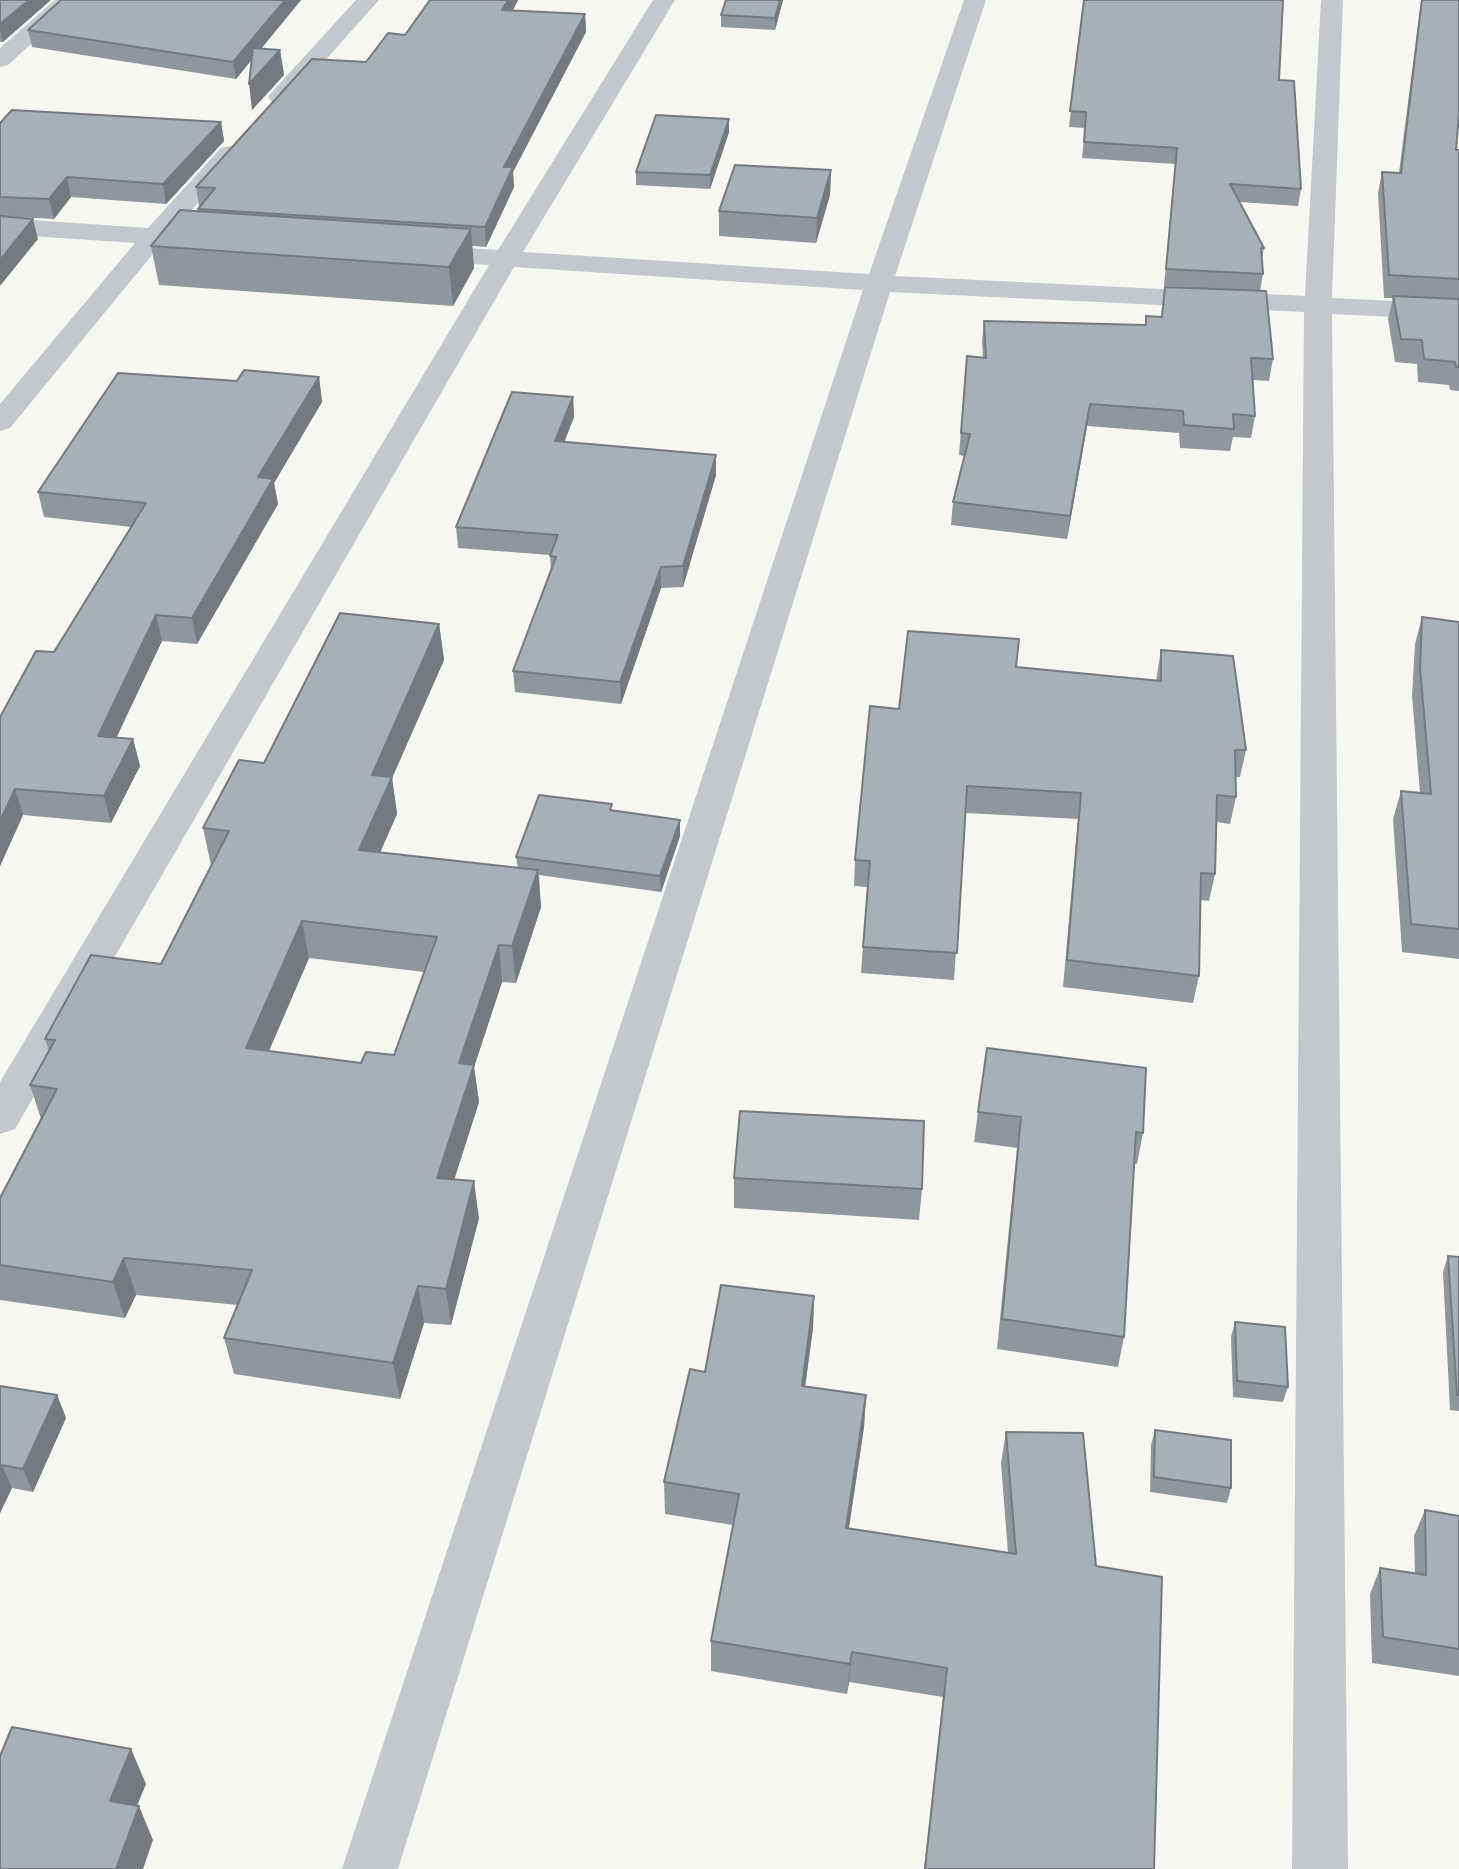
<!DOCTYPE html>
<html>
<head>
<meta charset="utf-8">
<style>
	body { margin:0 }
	canvas { display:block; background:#f6f6f3 }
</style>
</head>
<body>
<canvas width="1459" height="1869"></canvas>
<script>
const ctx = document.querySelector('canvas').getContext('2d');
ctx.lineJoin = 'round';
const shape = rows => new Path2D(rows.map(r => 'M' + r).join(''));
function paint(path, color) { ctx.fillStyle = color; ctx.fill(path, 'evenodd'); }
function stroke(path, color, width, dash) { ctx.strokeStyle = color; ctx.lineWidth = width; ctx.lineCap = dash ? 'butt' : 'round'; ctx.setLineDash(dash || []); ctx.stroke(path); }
paint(shape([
	[55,0,79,0,8,65,0,67,0,48,55,0],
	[356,0,379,0,288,102,272,102,268,97,272,92,356,0],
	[653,0,675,0,523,252,869,274,964,0,986,0,895,276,1305,296,1321,0,1343,0,1332,298,1459,304,1459,320,1332,314,1348,1869,1292,1869,1304,312,890,292,398,1869,342,1869,863,290,514,267,15,1129,0,1134,0,1082,489,265,421,261,412,259,408,253,412,247,421,245,498,250,653,0],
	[230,146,239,148,242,153,174,230,220,235,224,240,220,245,161,244,10,428,0,431,0,404,135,243,0,234,0,218,148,228,221,148,230,146]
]), '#c4c7cb');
paint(shape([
	[0,0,3,42,0,42],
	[301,0,261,49,280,50,284,75,252,110,251,60,236,79,32,47,28,30],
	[430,0,518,0,513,10,585,14,586,32,513,172,514,187,486,247,472,246,474,268,453,306,159,285,151,246,199,211,198,209,201,207,199,206,196,187,366,62,405,35],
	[783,0,775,30,721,27,721,15],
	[1084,0,1279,80,1301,189,1298,206,1240,202,1264,248,1262,258,1263,274,1260,291,1273,359,1269,381,1253,380,1255,416,1251,438,1233,437,1230,451,1180,448,1179,433,1087,426,1067,539,951,525,953,502,964,456,959,455,967,356,983,357,982,342,984,321,1145,325,1146,316,1161,317,1165,287,1201,288,1164,286,1175,164,1082,158,1085,128,1069,127],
	[1421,0,1459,0,1456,150,1459,150,1459,391,1450,390,1449,385,1418,382,1417,364,1395,362,1388,319,1393,298,1384,298,1378,193,1382,172,1399,173],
	[221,122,224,141,166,204,71,197,54,219,0,216,0,123],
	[729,132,710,189,636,185,636,172],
	[831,170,830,195,816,243,719,236,719,211],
	[319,377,322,402,274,483,278,504,197,644,162,641,116,737,133,739,140,766,111,823,23,815,0,866,0,717,54,652,131,527,44,517,38,492],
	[573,397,574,417,564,442,716,475,683,587,661,588,621,704,515,692,513,671,551,572,550,555,458,548,456,527],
	[1422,617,1459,622,1459,959,1402,952,1393,819,1401,791,1420,793,1412,696,1415,644],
	[439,624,444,660,392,778,397,814,380,852,518,868,516,857,612,810,680,836,661,892,539,875,541,907,516,983,502,982,474,1067,479,1102,454,1179,479,1218,451,1325,424,1323,400,1399,234,1374,224,1338,238,1305,136,1295,125,1318,0,1300,0,1198,41,1119,30,1085,49,1051,45,1039,161,964,212,865,211,865,203,828,264,763],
	[309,958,424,972,394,1055,361,1063,269,1051],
	[1161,650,1246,750,1240,777,1236,777,1236,797,1230,824,1216,822,1215,874,1209,901,1201,900,1199,976,1193,1003,1063,987,1078,819,966,813,954,980,861,973,867,887,854,886,855,860,899,709,1016,667,1156,681],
	[978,1112,1143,1133,1137,1164,1134,1163,1124,1337,1118,1367,997,1349,1017,1148,974,1142],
	[734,1178,922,1189,919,1220,734,1208],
	[1448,1256,1459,1257,1459,1411,1450,1410,1443,1272],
	[814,1296,813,1328,805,1386,866,1395,864,1427,849,1528,1008,1553,1001,1463,1006,1432,1096,1566,1154,1869,924,1869,943,1697,849,1682,847,1694,711,1671,711,1641,733,1525,665,1514,664,1482,705,1372],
	[1235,1322,1288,1387,1283,1402,1233,1397,1231,1337],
	[0,1386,57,1395,66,1418,33,1492,12,1488,0,1513],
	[1155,1430,1231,1488,1227,1503,1150,1492,1151,1445],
	[1425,1510,1459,1516,1459,1676,1372,1663,1370,1594,1380,1568,1415,1573,1414,1536]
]), '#91969d');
paint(shape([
	[29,0,51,0,3,42,0,30,0,24],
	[285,0,301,0,236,79,233,62],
	[508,0,518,0,504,27,502,10],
	[780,0,783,0,775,30,775,18],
	[585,14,586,32,513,172,514,187,486,247,485,227,504,167],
	[280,50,284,75,252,110,249,84],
	[729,119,729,132,710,189,710,175],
	[221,122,224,141,166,204,163,184],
	[831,170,830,195,816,243,817,218],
	[67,177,71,197,54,219,49,199],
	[33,219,38,239,0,286,0,260],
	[471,229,474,268,453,306,449,267],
	[319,377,322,402,274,483,278,504,197,644,192,618,258,477],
	[573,397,574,417,557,461,555,441],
	[1090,404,1087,426,1067,539,1070,516],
	[716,455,716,475,683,587,683,566],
	[661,567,661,588,621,704,620,682],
	[156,615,162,641,105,762,98,736],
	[439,624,444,660,392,778,397,814,365,887,359,850,372,775],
	[133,739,140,766,111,823,104,796],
	[15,789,23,815,0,866,0,821],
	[680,820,680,836,661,892,660,876],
	[538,870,541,907,516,983,512,946],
	[302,921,309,958,254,1085,246,1048],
	[499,945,502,982,474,1067,479,1102,443,1215,437,1178,459,1063],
	[474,1181,479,1218,451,1325,446,1289],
	[124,1258,136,1295,125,1318,113,1282],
	[418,1286,424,1323,400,1399,393,1363],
	[814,1296,813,1328,801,1417,802,1386],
	[57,1395,66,1418,33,1492,23,1469],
	[866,1395,864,1427,844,1559,846,1528],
	[2,1465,12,1488,0,1513,0,1470],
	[852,1652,849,1682,847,1694,850,1664],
	[131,1749,146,1784,125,1835,110,1801],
	[139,1806,153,1840,143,1869,116,1869]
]), '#767a7f');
const building = shape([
	[0,0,29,0,0,24,0,0],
	[61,0,285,0,233,62,28,30,61,0],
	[430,0,508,0,502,10,585,14,504,167,513,167,485,227,198,209,215,188,196,187,312,59,366,62,388,33,405,35,430,0],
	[726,0,780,0,775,18,721,15,726,0],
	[1084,0,1283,0,1279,80,1294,81,1301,189,1230,184,1264,248,1261,248,1263,274,1166,269,1177,148,1084,142,1086,112,1070,111,1084,0],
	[1422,0,1459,0,1459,114,1456,150,1459,150,1459,279,1389,275,1382,172,1401,173,1422,0],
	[253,48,280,50,249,84,253,48],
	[12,110,221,122,163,184,67,177,49,199,0,197,0,123,12,110],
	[656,115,729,119,710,175,636,172,656,115],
	[735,165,831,170,817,218,719,211,735,165],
	[180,210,471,229,449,267,151,246,180,210],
	[0,216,33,219,0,260,0,216],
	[1165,287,1266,291,1273,359,1251,358,1255,416,1233,414,1234,429,1184,425,1183,411,1090,404,1070,516,953,502,970,434,961,433,967,356,986,358,984,321,1146,325,1146,316,1162,317,1165,287],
	[1393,296,1459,299,1459,367,1456,367,1455,362,1424,359,1422,340,1401,339,1393,296],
	[244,370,319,377,258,477,273,479,192,618,156,615,98,736,133,739,104,796,15,789,0,821,0,717,36,651,54,652,146,503,38,492,118,373,237,381,244,370],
	[512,392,573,397,555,441,716,455,683,566,661,567,620,682,513,671,556,557,550,556,558,535,456,527,512,392],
	[340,613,439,624,372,775,392,777,359,850,538,870,512,946,499,945,459,1063,474,1065,437,1178,474,1181,446,1289,418,1286,393,1363,224,1338,252,1270,124,1258,113,1282,0,1265,0,1198,57,1089,30,1085,55,1040,45,1039,91,955,161,964,229,831,203,828,239,760,264,763,340,613],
	[302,921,437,937,394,1055,366,1052,361,1063,246,1048,302,921],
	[1422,617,1459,622,1459,929,1411,924,1401,791,1431,794,1420,668,1422,617],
	[908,631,1019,639,1016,667,1161,681,1161,650,1233,656,1246,750,1235,750,1236,797,1217,795,1215,874,1201,873,1199,976,1067,960,1081,793,967,786,957,953,863,947,870,861,855,860,870,706,899,709,908,631],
	[539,795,612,804,610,810,680,820,660,876,516,857,539,795],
	[987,1048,1146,1068,1143,1133,1136,1132,1124,1337,1002,1319,1021,1117,978,1112,987,1048],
	[740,1111,924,1121,922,1189,734,1178,740,1111],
	[1448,1256,1459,1257,1459,1395,1457,1395,1448,1256],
	[721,1285,814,1296,802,1386,866,1395,846,1528,1016,1554,1006,1432,1083,1433,1096,1566,1162,1577,1154,1869,925,1869,947,1668,852,1652,850,1664,711,1641,739,1494,664,1482,690,1369,705,1372,721,1285],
	[1235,1322,1285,1327,1288,1387,1237,1381,1235,1322],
	[0,1386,57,1395,23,1469,2,1465,0,1470,0,1386],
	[1155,1430,1231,1440,1231,1488,1154,1477,1155,1430],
	[1425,1510,1459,1516,1459,1649,1383,1637,1380,1568,1426,1575,1425,1510],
	[12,1727,131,1749,110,1801,139,1806,116,1869,0,1869,0,1756,12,1727]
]);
paint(building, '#a9afb6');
stroke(building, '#767a7f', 2);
</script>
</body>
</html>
